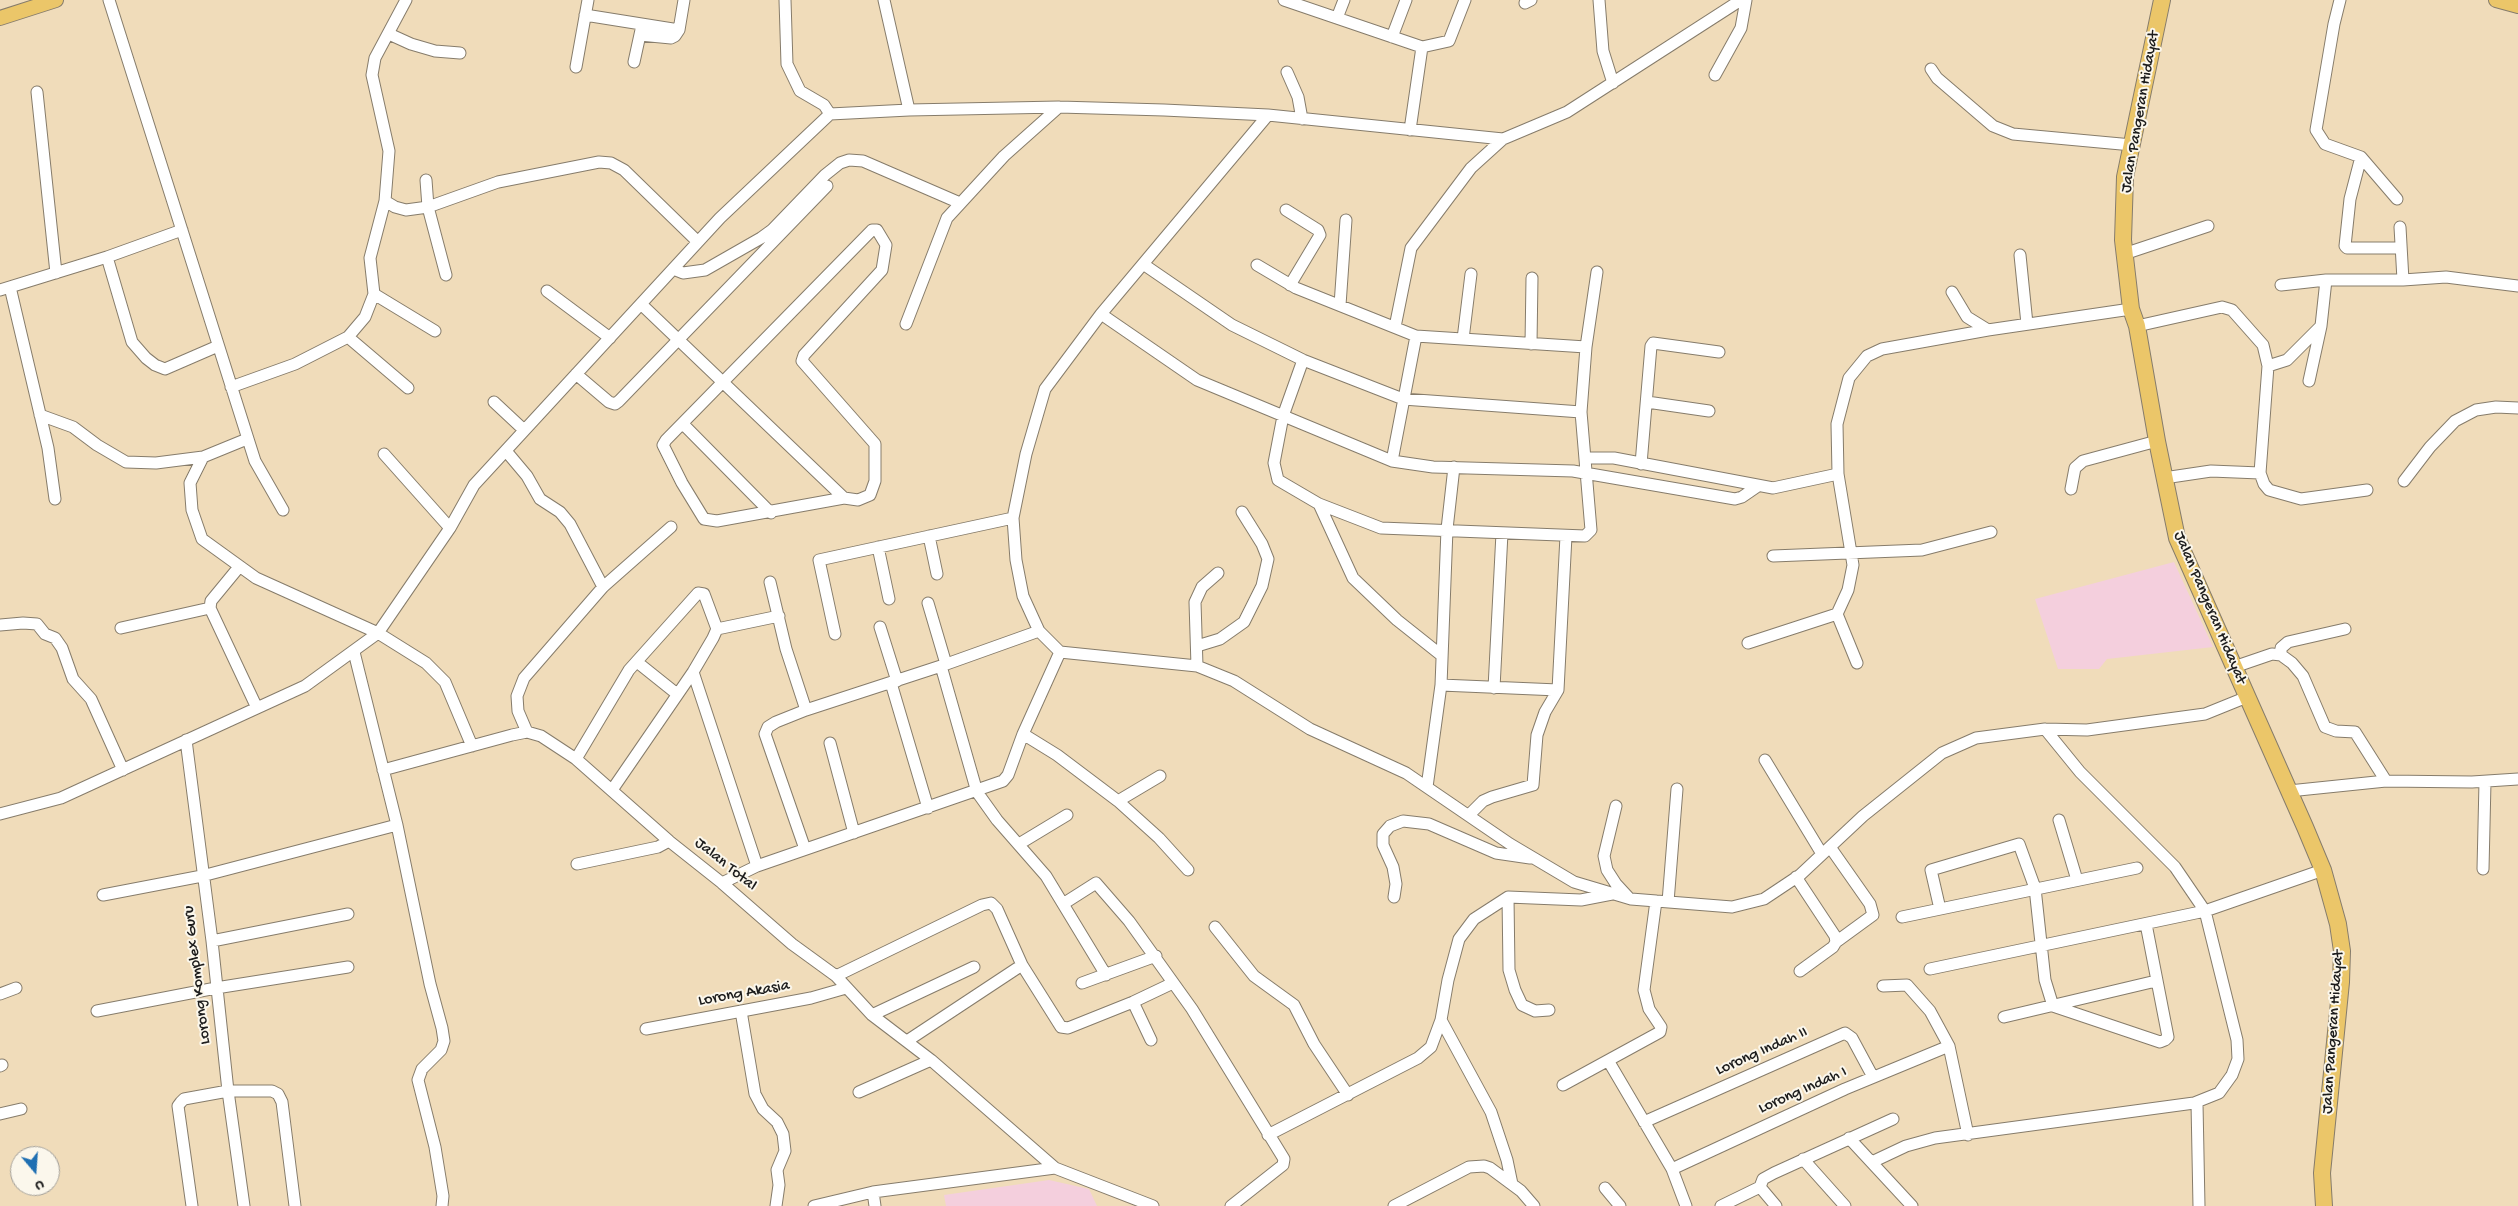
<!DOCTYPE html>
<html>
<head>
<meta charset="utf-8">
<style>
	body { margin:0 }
	#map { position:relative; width:2518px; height:1206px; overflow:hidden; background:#f0dcba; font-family:"Gochi Hand",sans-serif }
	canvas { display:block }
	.north { position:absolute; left:10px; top:1146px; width:50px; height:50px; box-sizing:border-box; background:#fbf7ec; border:1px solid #a29f99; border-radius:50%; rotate:162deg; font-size:14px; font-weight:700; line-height:20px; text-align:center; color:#1c1c1c }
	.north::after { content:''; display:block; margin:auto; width:18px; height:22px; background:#1f6fb2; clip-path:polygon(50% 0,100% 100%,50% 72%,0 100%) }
</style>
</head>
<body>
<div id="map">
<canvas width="2518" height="1206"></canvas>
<div class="north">U</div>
</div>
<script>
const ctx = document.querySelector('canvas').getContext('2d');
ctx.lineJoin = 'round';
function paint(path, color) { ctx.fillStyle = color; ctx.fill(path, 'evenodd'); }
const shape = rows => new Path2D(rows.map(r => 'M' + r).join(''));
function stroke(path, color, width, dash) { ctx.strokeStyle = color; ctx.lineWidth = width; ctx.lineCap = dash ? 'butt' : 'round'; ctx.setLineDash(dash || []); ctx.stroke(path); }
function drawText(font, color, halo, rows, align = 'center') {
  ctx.font = font + ' "Gochi Hand",sans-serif'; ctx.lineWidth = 4; ctx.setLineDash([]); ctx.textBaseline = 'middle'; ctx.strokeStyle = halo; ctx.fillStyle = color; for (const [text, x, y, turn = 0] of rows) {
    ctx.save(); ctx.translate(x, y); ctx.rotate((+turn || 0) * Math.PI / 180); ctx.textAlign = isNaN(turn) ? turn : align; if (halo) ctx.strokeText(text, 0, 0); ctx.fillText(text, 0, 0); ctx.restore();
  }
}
paint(shape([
	[2174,562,2213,647,2107,659,2099,669,2058,669,2035,599],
	[1049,1180,1089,1189,1097,1206,946,1206,944,1195]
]), '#f4cfdd');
const minor = shape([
	[109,0,255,461,283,510],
	[785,0,787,64,800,91,824,105,830,114],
	[884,0,909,110],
	[1284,0,1422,47,1449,41,1465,0],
	[1599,0,1603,51,1613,83],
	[2340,0,2334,24,2316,130,2325,144,2361,157,2397,199],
	[1525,3,1531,0],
	[585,15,679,30,684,0],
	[1337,18,1344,0],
	[389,34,411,44,435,51,460,53],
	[640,35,671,38,675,36,679,30],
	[1392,37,1406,0],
	[634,62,641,30],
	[576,67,588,0],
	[1931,69,1937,78,1993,126,2013,134,2132,145],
	[1287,72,1298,97,1302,119],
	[1715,75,1741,28,1746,0],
	[37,92,56,273],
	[1268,115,1101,314,1045,389,1026,454,1013,518,1016,560,1023,596,1039,631,1060,652,1197,666,1234,681,1310,729,1406,773,1510,844,1574,882,1631,899,1732,907,1764,899,1800,875,1863,816,1942,753,1976,738,2045,729,2087,730,2205,714,2247,697],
	[1410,130,1422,47],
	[2361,157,2350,199,2345,246,2347,248,2401,248],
	[426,180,428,207,446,275],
	[385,201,395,207,406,210,428,207,498,182,599,162,611,163,624,170,698,242],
	[1286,210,1318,230,1320,235,1290,285],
	[2400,227,2403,280],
	[872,230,877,230,886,245,882,270,804,355,802,361,875,444,875,481,870,495,858,500,844,498,717,521,704,519,682,483,663,445,666,440,872,230],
	[2124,254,2208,226],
	[2020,255,2027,324],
	[107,257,132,342,146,358,155,365,165,369,218,346],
	[1143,264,1232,325,1303,360,1403,399,1581,412],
	[1257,265,1296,288,1416,336,1586,347],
	[673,269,683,273,705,270,761,238,772,230,825,175,840,163,849,160,863,161,960,203],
	[2281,285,2326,280,2403,280,2446,277,2518,286],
	[10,287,48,448,55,499],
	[0,290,107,257,182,230],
	[547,291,610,338],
	[1952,292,1967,317,1988,330],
	[374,294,435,331],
	[641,304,844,498],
	[1340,305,1346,220],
	[1101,314,1197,380,1392,461,1433,467,1573,471,1735,499,1742,497,1758,486],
	[906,324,947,218,1004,156,1059,107],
	[2137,326,2222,307,2232,310,2263,345,2268,366,2260,473,2264,484,2269,490,2301,499,2367,490],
	[1395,327,1411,248,1471,168,1503,139],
	[348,337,408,388],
	[1463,339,1471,274],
	[1531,344,1532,278],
	[1303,360,1283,416,1274,463,1278,480,1319,504,1381,528,1585,536,1591,530,1581,412,1586,347,1597,272],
	[2268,366,2287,360,2321,326],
	[576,374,609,402,615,404,619,401,827,186],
	[2309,381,2321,326,2326,280],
	[231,387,295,364,348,337,365,317,374,294,370,258,385,201,389,151,372,75,375,58,406,0],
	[494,402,524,430],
	[1647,402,1709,411],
	[40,415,73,427,97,445,126,462,156,463,203,457],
	[683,424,771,513],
	[247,439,203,457,190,483,192,510,202,539,256,578,378,633,426,663,445,682,472,746],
	[506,451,527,476,540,499,560,512,570,524,603,587],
	[384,454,450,528],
	[1586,458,1614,458,1773,488,1838,474,1837,424,1849,378,1867,356,1882,349,1988,330,2131,309],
	[1392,461,1416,336],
	[1641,464,1651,346,1653,343,1719,352],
	[1838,474,1853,565,1848,590,1837,614,1857,663],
	[2164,478,2211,471,2260,473],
	[2404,481,2430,447,2455,421,2476,410,2496,407,2518,408],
	[2071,489,2075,468,2083,461,2157,441],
	[1319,504,1353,578,1397,620,1441,655],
	[929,536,937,574],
	[878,547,889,599],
	[1773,556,1922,550,1991,532],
	[239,567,211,601,210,608,257,708],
	[770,582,786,649,806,710],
	[928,603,946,664],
	[0,625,23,623,37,624,45,634,55,638,62,648,73,679,91,699,123,770],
	[880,627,897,681],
	[121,628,210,608],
	[717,629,779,616],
	[835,634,819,560,1013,518],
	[1748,643,1837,614],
	[1197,646,1220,639,1244,622,1262,586,1268,559,1262,544,1242,512],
	[354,652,397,825,430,984,442,1028,444,1041,441,1050,422,1069,418,1080,435,1147,443,1196,442,1206],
	[2281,655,2281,648,2288,642,2345,629],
	[637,662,677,694],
	[941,666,977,792,997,820,1046,876,1106,975],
	[1197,666,1195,602,1202,587,1218,573],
	[2234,667,2272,654,2281,655,2292,663,2303,676,2325,727,2336,731,2355,732,2386,781],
	[693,672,757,866],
	[891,683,928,808],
	[1441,685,1558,690],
	[1494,688,1502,533],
	[527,732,518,711,517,696,524,678,603,587,671,527],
	[1023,734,1057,755,1118,801,1159,838,1188,870],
	[186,740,212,941,228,1091,244,1206],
	[830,743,854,833],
	[576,759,629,670,698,593,704,594,717,629,713,638,693,672,612,790],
	[1765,760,1822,854],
	[383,770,512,735,527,732,541,736,576,759,669,841,722,883,792,944,836,976,872,1015,931,1060,1055,1168],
	[1427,787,1441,685,1447,529,1454,467],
	[2289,791,2386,781,2472,782,2518,779],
	[1118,801,1160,776],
	[1616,806,1604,856,1607,870,1616,884,1628,897],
	[0,814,61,798,257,708,305,686,378,633,450,528,474,485,720,218,830,114,909,110,1059,107,1164,110,1268,115,1503,139,1567,112,1741,0],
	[1469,815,1483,801,1492,797,1533,785,1537,735,1545,712,1558,690,1566,536],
	[2059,820,2077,880],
	[1019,844,1067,815],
	[1830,847,1870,904,1873,915,1836,942],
	[805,849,765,734,768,727,776,722,806,710,941,666,1039,631],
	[577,864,658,847,669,841],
	[2483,869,2485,782],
	[1796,877,1835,936,1836,942,1833,947,1800,971],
	[722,883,757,866,1003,781,1008,775,1023,734,1060,652],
	[103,895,202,876,397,825],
	[1394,897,1396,884,1393,867,1383,845,1383,834,1390,826,1403,821,1429,824,1496,853,1530,858],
	[1508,897,1509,970,1515,990,1522,1005,1535,1011,1549,1010],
	[1668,902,1677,789],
	[1063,904,1096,883,1129,921,1192,1009,1284,1159,1283,1165,1231,1206],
	[1940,909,1931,870,2019,844,2035,888,2045,980,2053,1006],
	[1902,917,2137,868],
	[1215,927,1254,976,1294,1005,1314,1044,1348,1095],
	[212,941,348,914],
	[1930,969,2205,911,2323,870],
	[836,976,982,905,991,903,997,909,1022,965,1061,1027,1068,1028,1133,1002,1173,983],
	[1082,983,1156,956],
	[1883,986,1907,985,1930,1011,1949,1046,1968,1135],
	[0,994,16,988],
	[1133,1002,1151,1040],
	[2053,1006,2160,1042,2165,1040,2168,1037,2146,924],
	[97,1011,216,988,348,967],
	[741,1011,755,1094,763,1109,777,1122,783,1134,785,1151,777,1170,779,1185,776,1206],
	[872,1015,974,967],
	[2004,1017,2156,981],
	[1441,1020,1491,1112,1507,1160,1512,1184],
	[646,1029,811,998,846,988],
	[907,1041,1022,965],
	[1609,1062,1672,1169,1686,1206],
	[0,1066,2,1065],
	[1563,1085,1660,1032,1661,1027,1649,1009,1644,990,1656,901],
	[859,1092,931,1060],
	[2197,1103,2199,1206],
	[0,1114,21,1109],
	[1644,1122,1845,1033,1852,1038,1873,1077],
	[1268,1135,1418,1058,1431,1047,1441,1020,1448,980,1459,939,1474,919,1508,897,1581,900,1612,894],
	[1849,1138,1912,1206],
	[1803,1159,1845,1206],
	[1872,1162,1906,1146,1935,1138,2194,1103,2219,1093,2232,1075,2238,1059,2237,1040,2205,911,2175,867,2080,772,2045,729],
	[1672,1169,1845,1089,1949,1046],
	[1760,1187,1776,1206],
	[1605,1188,1620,1206],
	[873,1192,875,1206],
	[192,1206,178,1106,181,1102,184,1099,228,1091,272,1091,278,1094,282,1102,295,1206],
	[814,1206,873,1192,1055,1168,1153,1206],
	[1394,1206,1469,1167,1484,1166,1490,1168,1521,1191,1534,1206],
	[1721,1206,1760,1187,1763,1179,1774,1173,1893,1119]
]);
const major = shape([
	[2496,0,2518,6],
	[0,18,56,0]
]);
const highway = shape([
	[2162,0,2125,177,2123,240,2131,309,2137,326,2157,441,2177,538,2305,827,2323,870,2338,924,2342,951,2341,982,2322,1173,2324,1206]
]);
stroke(minor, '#867c6b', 13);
stroke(major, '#867c6b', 16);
stroke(highway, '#867c6b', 18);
stroke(minor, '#fff', 11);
stroke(major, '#ebc669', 14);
stroke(highway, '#ebc669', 16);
drawText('16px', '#1c1c1c', '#fbf7ec', [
	["Jalan Pangeran Hidayat",2141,112,-80],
	["Jalan Pangeran Hidayat",2209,608,67],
	["Jalan Total",725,865,39],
	["Lorong Komplex Guru",198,975,-97],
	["Lorong Akasia",744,994,-10],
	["Jalan Pangeran Hidayat",2334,1032,-86],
	["Lorong Indah II",1762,1052,-24],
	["Lorong Indah I",1803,1091,-24]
]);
</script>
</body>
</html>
